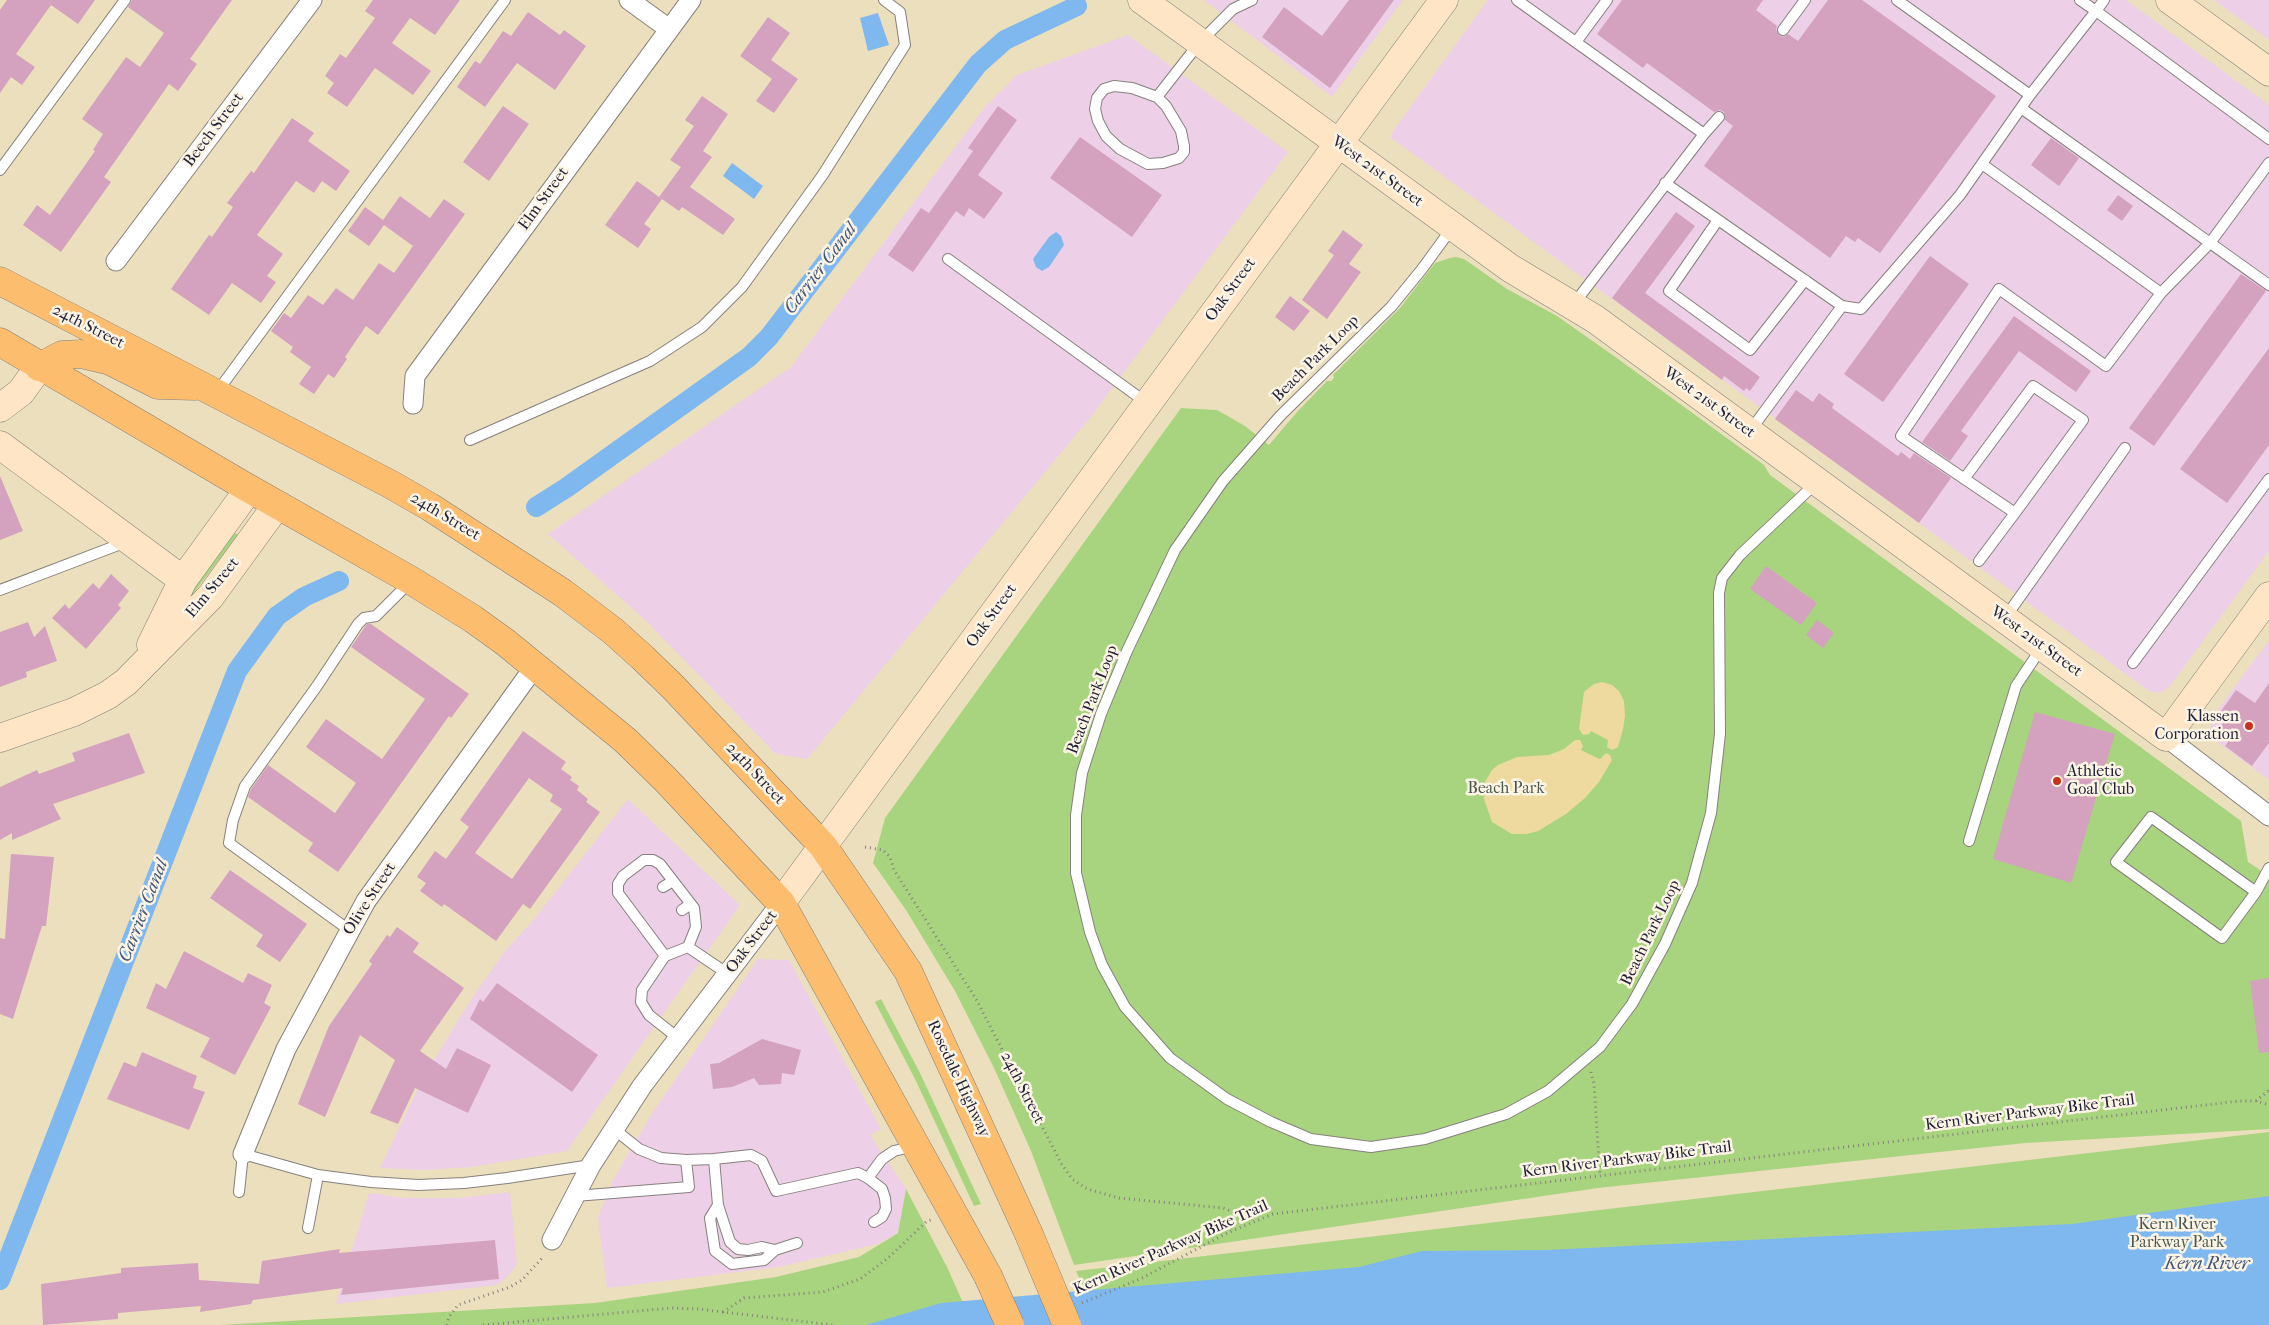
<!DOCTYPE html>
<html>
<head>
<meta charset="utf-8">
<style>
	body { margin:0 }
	canvas { display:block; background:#ebdfbd }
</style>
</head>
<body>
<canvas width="2269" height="1325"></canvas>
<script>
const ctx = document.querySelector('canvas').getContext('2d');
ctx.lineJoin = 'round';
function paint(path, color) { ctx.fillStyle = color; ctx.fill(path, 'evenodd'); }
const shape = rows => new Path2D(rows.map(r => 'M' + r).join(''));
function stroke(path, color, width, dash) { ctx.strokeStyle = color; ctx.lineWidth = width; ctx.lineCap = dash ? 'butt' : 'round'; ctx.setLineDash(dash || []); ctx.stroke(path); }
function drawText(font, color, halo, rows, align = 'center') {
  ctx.font = font + ' "IM FELL French Canon",serif'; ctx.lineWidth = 5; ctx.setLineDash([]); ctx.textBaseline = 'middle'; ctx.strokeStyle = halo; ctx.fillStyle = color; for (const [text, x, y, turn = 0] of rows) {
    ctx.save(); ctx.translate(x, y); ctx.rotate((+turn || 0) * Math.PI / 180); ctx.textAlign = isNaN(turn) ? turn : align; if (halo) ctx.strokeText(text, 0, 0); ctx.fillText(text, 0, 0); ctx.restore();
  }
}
paint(shape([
	[1204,0,1403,0,1332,97],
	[1488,0,2126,0,2269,105,2269,551,2170,686,2160,693,2149,691,1390,137,1393,131],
	[2214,0,2269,0,2269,40],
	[1128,35,1288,152,1090,418,807,759,776,754,644,619,548,534,791,367,985,107,1017,75],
	[2269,640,2269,780,2216,741,2210,730,2212,718],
	[628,799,740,905,567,1151,471,1167,425,1170,380,1168,424,1076,470,1001,505,951,536,917],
	[758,959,789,960,881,1129,870,1135,906,1189,898,1233,877,1244,779,1267,607,1288,598,1217,613,1180,651,1115],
	[510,1192,517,1265,507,1277,497,1285,336,1304,369,1193,404,1198,459,1198]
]), '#edd0e8');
paint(shape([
	[1456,257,1464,259,1507,289,1557,316,1614,356,1764,465,1770,475,2241,821,2248,862,2269,876,2269,1129,2025,1143,1598,1188,1074,1265,1031,1151,995,1070,955,991,906,910,873,863,885,818,1181,408,1217,410,1245,426,1269,445,1297,412,1327,381,1331,381,1334,378,1333,375,1400,308,1435,263,1450,258],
	[230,529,238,535,192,595,187,591],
	[881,999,920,1073,981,1204,974,1206,916,1081,875,1002],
	[2269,1132,2269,1325,1101,1325,1076,1271],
	[906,1189,947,1267,973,1325,220,1325,595,1303,776,1277,859,1257,898,1233]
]), '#a9d47f');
paint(shape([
	[1602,682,1612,685,1619,691,1624,701,1625,716,1623,729,1618,747,1612,750,1607,747,1608,740,1591,731,1589,734,1583,735,1579,729,1584,692,1594,684],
	[1575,740,1580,740,1583,746,1581,750,1597,758,1600,759,1606,753,1610,755,1612,760,1599,782,1585,798,1566,814,1538,831,1526,834,1512,834,1492,822,1484,799,1485,782,1492,770,1498,765,1517,757,1549,755,1564,749]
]), '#eeda9e');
paint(shape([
	[878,13,889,45,868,51,860,18],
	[732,163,763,186,754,199,723,176],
	[1056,232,1061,236,1064,245,1049,267,1042,271,1036,267,1033,259,1049,237],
	[2269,1196,2269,1325,866,1325,941,1303,1359,1267,1422,1251,1547,1250,2072,1224]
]), '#7fb8ef');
stroke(shape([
	[536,507,566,488,749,357,769,337,978,64,1005,40,1077,6],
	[0,1280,237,671,277,616,304,597,339,581]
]), '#7fb8ef', 20);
paint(shape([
	[7,0,95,0,78,24,51,5,16,54,35,67,22,85,11,77,0,93,0,10],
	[132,0,232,0,190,59,197,64,178,91,169,84,104,177,111,182,61,252,23,225,37,205,50,215,95,151,93,150,103,134,82,119,126,57,140,67,164,33,128,7],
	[373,0,460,0,435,35,410,18,392,43,431,71,413,95,375,68,347,107,327,93,334,83,325,76,340,54,346,58,375,18,365,11],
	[1349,0,1394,0,1330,88,1262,37,1284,7,1322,36],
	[1622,0,1763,0,1756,10,1777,26,1776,30,1779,35,1783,37,1788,34,1798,41,1828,0,1862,0,1996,96,1880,253,1858,238,1855,242,1846,236,1830,258,1704,166,1733,126,1725,120,1724,112,1720,110,1714,112,1647,63,1643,68,1597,34],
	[528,12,560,35,564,30,586,46,555,90,517,63,485,107,457,87,475,61,480,64,503,31,511,36],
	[768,17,790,33,771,60,798,79,774,113,756,101,772,79,740,56],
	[702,96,728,114,703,151,712,157,690,187,735,219,723,235,682,207,679,211,659,197,681,167,670,160,694,126,685,120],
	[503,106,529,124,489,181,463,162],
	[998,106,1017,120,978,175,1003,193,984,219,969,208,964,217,956,211,913,272,888,255,921,208,929,213,973,151,968,148],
	[292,118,314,133,308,141,350,171,336,191,322,181,314,193,296,181,257,235,283,254,267,276,276,282,261,303,232,283,209,315,171,289,209,235,212,237,233,207,227,203,251,171,254,173],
	[1080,137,1162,195,1132,237,1050,178],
	[2051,138,2079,158,2059,186,2031,165],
	[637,181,662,199,644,224,651,229,638,248,605,225],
	[2118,195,2133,206,2122,221,2107,210],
	[400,196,430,218,444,199,465,214,378,335,366,326,345,357,347,359,334,378,328,374,314,394,299,384,311,367,290,352,293,347,271,331,284,313,291,318,308,295,323,305,336,288,353,300,379,263,394,273,413,246,384,225,369,246,348,231,365,207,383,220],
	[1676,212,1695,226,1645,293,1760,377,1750,391,1746,388,1744,391,1724,376,1722,380,1612,298],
	[1343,230,1363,245,1349,264,1361,272,1327,319,1302,300,1334,255,1328,251],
	[1930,256,1969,284,1883,402,1844,374],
	[2241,274,2266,291,2154,446,2129,428],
	[1290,296,1310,311,1294,331,1275,317],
	[2014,316,2091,371,2076,392,2019,351,1961,431,1968,436,1950,461,1922,442],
	[2269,348,2269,445,2227,503,2180,469],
	[1796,390,1813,402,1819,393,1834,404,1832,408,1898,456,1901,452,1910,459,1914,453,1951,478,1919,523,1775,419],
	[0,476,23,531,0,540],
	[1766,566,1817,603,1801,625,1750,589],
	[111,574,129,591,118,605,121,608,86,649,52,618,65,604,69,609,93,583,99,589],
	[1817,620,1834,633,1823,648,1806,635],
	[28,622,34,637,45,626,57,661,26,672,27,677,0,687,0,632],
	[367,624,371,624,469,694,451,718,449,716,338,872,308,851,313,843,248,797,251,789,268,765,335,813,356,783,306,747,326,719,382,759,425,699,351,647],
	[2269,683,2269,743,2252,766,2225,746,2231,738,2219,729,2226,719,2219,714,2236,690,2255,703],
	[2035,712,2115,734,2071,883,1993,859],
	[523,731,566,762,561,769,572,777,570,780,579,786,577,790,588,799,586,802,600,812,530,909,523,904,496,941,444,904,442,907,420,891,426,883,417,877,435,851,446,859,469,827,460,820],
	[529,778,553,795,550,801,562,809,512,879,475,853],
	[129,733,145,773,53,804,61,819,12,840,12,833,0,840,0,787,37,770,39,774,75,761,72,753],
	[11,854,54,857,46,926,42,926,13,1019,0,1014,0,938,5,939],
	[230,870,307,924,280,962,256,946,263,935,210,898],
	[397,927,419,943,413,952,464,988,420,1051,446,1069,457,1048,491,1065,468,1113,415,1088,398,1124,370,1113,395,1060,360,1035,325,1117,298,1104,329,1026,372,964,369,961,387,935,390,937],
	[184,951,243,983,248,973,272,985,264,1003,271,1007,235,1075,200,1057,210,1038,146,1008,156,983,166,989],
	[2269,978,2269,1052,2259,1053,2250,981],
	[497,983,598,1055,572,1092,470,1019,480,999,483,1002],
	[762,1039,801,1050,794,1075,782,1073,781,1084,759,1085,754,1078,732,1087,713,1089,710,1064,719,1063],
	[142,1052,197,1076,193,1088,205,1092,189,1130,107,1099,124,1062,136,1067],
	[495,1240,499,1279,341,1295,343,1288,253,1300,251,1304,200,1312,201,1306,118,1313,118,1319,43,1325,41,1284,121,1273,121,1268,198,1263,199,1280,259,1284,262,1261,340,1249,339,1253]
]), '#d4a2be');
const lane = shape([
	[1517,0,1704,134,1573,305],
	[1897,0,2030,95],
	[2104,0,2096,11,2269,139],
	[1783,30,1805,0],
	[1576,42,1607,0],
	[1114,86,1132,88,1157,97,1166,106,1181,131,1184,146,1184,152,1179,158,1163,163,1148,164,1120,149,1106,136,1098,121,1095,109,1097,98,1104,89,1114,86],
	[1157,97,1200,42,1233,9,1252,0],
	[2021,108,2269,285],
	[1704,134,1719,117],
	[0,170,125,0],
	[1665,183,1842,306,1861,309,1960,195,2030,95,2096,11,2080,0],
	[1718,220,1669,291,1750,350,1805,280],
	[1452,228,1422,269,1391,307,1280,416,1223,481,1175,550,1127,651,1101,714,1082,773,1076,815,1076,873,1090,932,1102,965,1125,1007,1170,1058,1227,1099,1271,1122,1311,1139,1371,1147,1425,1139,1506,1114,1548,1091,1600,1047,1632,1004,1665,944,1692,883,1711,813,1720,734,1719,593,1722,578,1740,555,1816,483],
	[948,259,1147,403],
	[2161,293,2210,243,2269,163],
	[217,392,505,0],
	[1750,431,1842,306],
	[470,440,650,361,702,327,742,287,822,176,905,45,900,12,884,0],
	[1964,479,2033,386,2083,420,2015,513],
	[1979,561,2015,513,1901,436,1999,289,2106,366,2161,293,1982,164],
	[0,590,126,542],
	[2005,618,2125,448],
	[2133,663,2269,479],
	[1969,841,2016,686,2042,647],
	[644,860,653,860,660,864,694,908,696,927,688,947,665,956,618,893,618,884,623,876,644,860],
	[663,887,673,881],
	[2256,892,2151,817,2116,862,2222,938,2256,892,2269,868],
	[682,910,691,904],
	[349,930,229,843,233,820,245,786,317,686,358,624,364,618,376,616,410,582],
	[688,947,728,974],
	[665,956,642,990,641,1002,649,1015,678,1038],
	[714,1159,751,1155,762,1161,776,1191,858,1173,868,1178,882,1189,885,1198,886,1209,882,1217,874,1222],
	[686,1160,714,1159,718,1205,710,1218,715,1251,732,1264,764,1260,775,1250,762,1247,748,1250,738,1249,730,1242,718,1205],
	[868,1178,882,1159,894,1151,914,1146],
	[239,1192,243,1154,318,1175,371,1182,418,1185,464,1183,507,1178,591,1165],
	[575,1196,689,1187,686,1160,661,1158,639,1149,614,1129],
	[308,1228,318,1175],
	[775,1250,797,1243]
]);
const street = shape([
	[629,0,669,29],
	[116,261,312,0],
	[413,404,415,376,691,0],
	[2166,737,2269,816],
	[243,1154,286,1049,366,901,535,666],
	[552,1240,591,1165,642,1086,781,903]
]);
const secondary = shape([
	[1142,0,1510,268,1595,319,2166,737,2269,596],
	[2170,0,2269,72],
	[0,408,21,392,39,367],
	[0,445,183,580],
	[151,645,183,580,249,489],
	[0,738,74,712,108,695,126,682,210,597,277,505],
	[781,903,1444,0]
]);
const primary = shape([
	[0,281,390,484,430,507,563,593,613,631,643,658,673,687,823,846,862,903,908,971,1028,1232],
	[0,342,241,484,412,581,473,619,505,642,625,740,666,780,781,903,988,1276],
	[39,367,62,355,81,354,110,361,158,385,195,386]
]);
stroke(lane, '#86807c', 12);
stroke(street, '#86807c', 21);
stroke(secondary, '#86807c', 29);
stroke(primary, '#86807c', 29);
stroke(shape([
	[865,847,883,850,890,857,894,870,976,999,1061,1163,1072,1179,1087,1189,1119,1198,1223,1208,1256,1220],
	[1591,1072,1594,1084,1600,1176],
	[2256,1101,2269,1090],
	[1082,1303,1140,1279,1227,1233,1273,1214,2239,1101,2256,1101,2269,1105],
	[723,1312,744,1298,823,1292,860,1279,887,1259,926,1222,933,1219],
	[447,1325,449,1317,458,1305,510,1287,522,1280,544,1256],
	[483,1325,671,1308,698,1309,833,1325]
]), '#86807c', 3, [1, 4]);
stroke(lane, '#fff', 10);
stroke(street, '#fff', 19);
stroke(secondary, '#fee5c5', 28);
stroke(primary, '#fcbd6f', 28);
const primaryBridge = shape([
	[1028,1232,1067,1325],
	[988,1276,1010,1325]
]);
stroke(primaryBridge, '#86807c', 29, []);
stroke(primaryBridge, '#fcbd6f', 28);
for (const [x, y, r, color] of [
	[2249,726,5,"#c8321e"],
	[2057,781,5,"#c8321e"]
]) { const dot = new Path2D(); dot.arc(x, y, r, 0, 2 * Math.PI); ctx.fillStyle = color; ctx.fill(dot); stroke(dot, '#fcf5e5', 2); }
drawText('16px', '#22223b', '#fcf5e5', [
	["Beech Street",214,130,-53],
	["West 21st Street",1377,172,36],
	["Elm Street",544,199,-54],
	["Oak Street",1231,290,-54],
	["24th Street",88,327,27],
	["Beach Park Loop",1316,359,-45],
	["West 21st Street",1709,403,36],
	["24th Street",445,517,31],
	["Elm Street",213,588,-50],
	["Oak Street",992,616,-54],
	["West 21st Street",2036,642,36],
	["Beach Park Loop",1093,700,-69],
	["24th Street",755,774,47],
	["Olive Street",370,899,-57],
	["Beach Park Loop",1651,933,-64],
	["Oak Street",752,942,-53],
	["Rosedale Highway",958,1079,65],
	["24th Street",1022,1088,63],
	["Kern River Parkway Bike Trail",2030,1113,-7],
	["Kern River Parkway Bike Trail",1627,1160,-7],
	["Kern River Parkway Bike Trail",1171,1248,-24]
]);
drawText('16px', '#22223b', '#fcf5e5', [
	["Klassen",2239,717],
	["Corporation",2239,735],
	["Athletic",2067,772,"left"],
	["Goal Club",2067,790,"left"]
], 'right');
drawText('16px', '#4a574f', '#fcf5e5', [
	["Beach Park",1506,789],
	["Kern River",2177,1225],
	["Parkway Park",2177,1243]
]);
drawText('italic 18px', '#43567a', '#fcf5e5', [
	["Carrier Canal",821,269,-53],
	["Carrier Canal",144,911,-69],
	["Kern River",2207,1265]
]);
</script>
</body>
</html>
